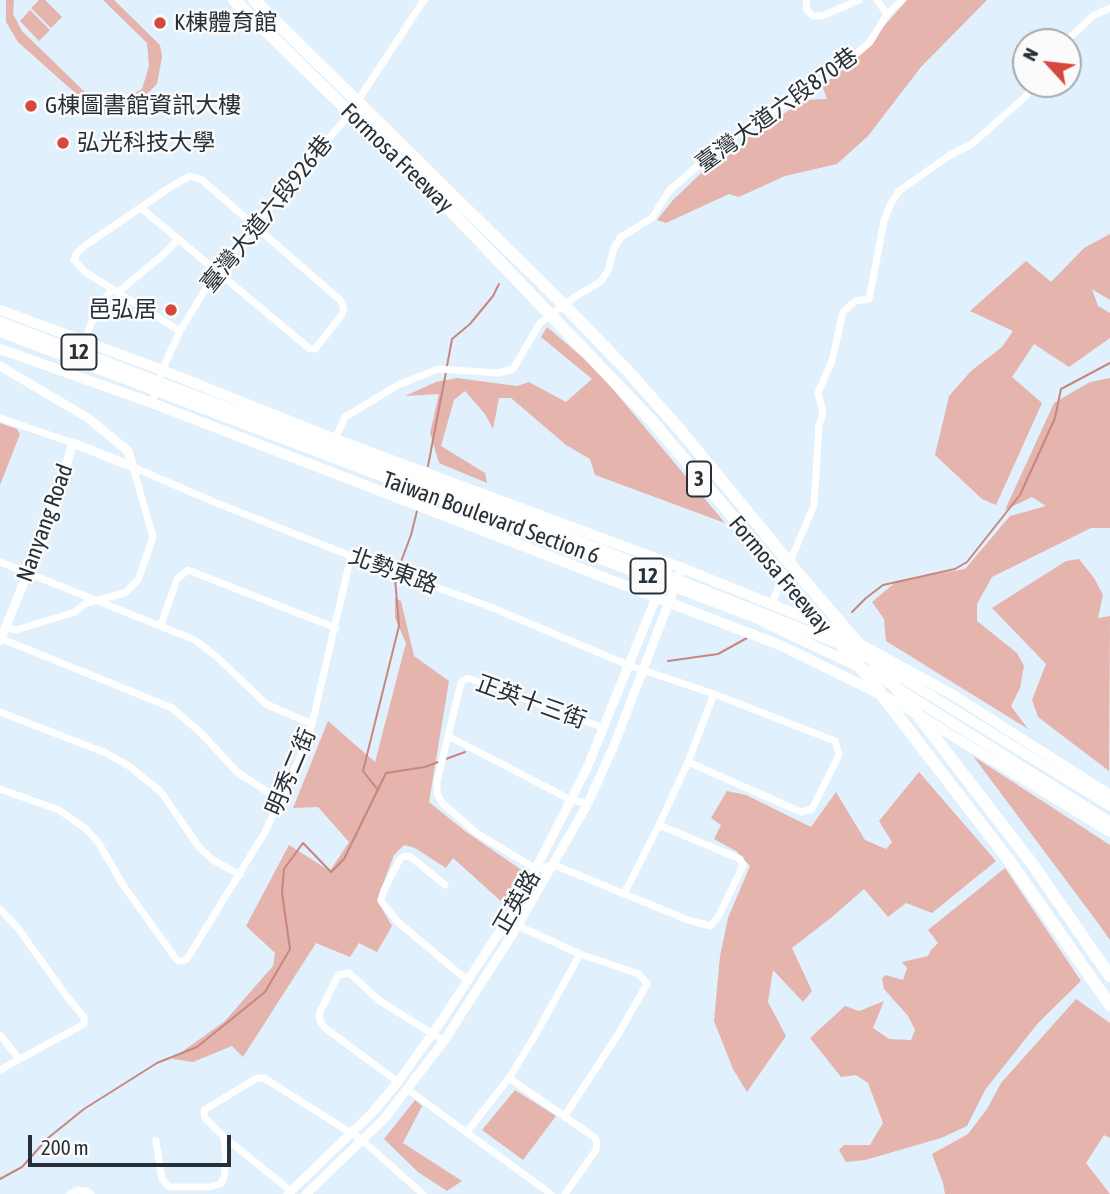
<!DOCTYPE html>
<html>
<head>
<meta charset="utf-8">
<style>
	body { margin:0 }
	#map { position:relative; width:1110px; height:1194px; overflow:hidden; background:#e1f0fd; font-family:"Asap Condensed",sans-serif }
	canvas { display:block }
	.north { position:absolute; left:1012px; top:28px; width:70px; height:70px; box-sizing:border-box; background:#fbfbfb; border:2px solid #a6aaad; border-radius:50%; rotate:297deg; font-size:19px; font-weight:700; line-height:28px; text-align:center; color:#273038 }
	.north::after { content:''; display:block; margin:auto; width:24px; height:32px; background:#d6483f; clip-path:polygon(50% 0,100% 100%,50% 72%,0 100%) }
	.scale { position:absolute; left:28px; top:1135px; width:203px; height:32px; box-sizing:border-box; border:4px solid #273038; border-top:0; padding-left:9px; font-size:21px; line-height:24px; white-space:nowrap; color:#273038; -webkit-text-stroke:5px #fbfbfb; paint-order:stroke }
</style>
</head>
<body>
<div id="map">
<canvas width="1110" height="1194"></canvas>
<div class="north">N</div>
<div class="scale">200 m</div>
</div>
<script>
const ctx = document.querySelector('canvas').getContext('2d');
ctx.lineJoin = 'round';
function paint(path, color) { ctx.fillStyle = color; ctx.fill(path, 'evenodd'); }
const shape = rows => new Path2D(rows.map(r => 'M' + r).join(''));
function stroke(path, color, width, dash) { ctx.strokeStyle = color; ctx.lineWidth = width; ctx.lineCap = dash ? 'butt' : 'round'; ctx.setLineDash(dash || []); ctx.stroke(path); }
function drawText(font, color, halo, rows, align = 'center') {
  ctx.font = font + ' "Asap Condensed","Noto Sans TC",sans-serif'; ctx.lineWidth = 5; ctx.setLineDash([]); ctx.textBaseline = 'middle'; ctx.strokeStyle = halo; ctx.fillStyle = color; for (const [text, x, y, turn = 0] of rows) {
    ctx.save(); ctx.translate(x, y); ctx.rotate((+turn || 0) * Math.PI / 180); ctx.textAlign = isNaN(turn) ? turn : align; if (halo) ctx.strokeText(text, 0, 0); ctx.fillText(text, 0, 0); ctx.restore();
  }
}
paint(shape([
	[6,0,14,0,13,14,22,31,89,96,100,102,109,103,123,100,142,89,149,66,147,43,103,0,114,0,160,45,162,57,157,84,138,103,117,114,105,114,92,108,18,42,6,22],
	[39,0,45,0,62,17,51,28,31,8],
	[907,0,987,0,921,67,868,136,837,164,785,176,739,197,729,194,666,223,657,220,673,200,715,160,804,100,827,99,822,85,863,50],
	[30,10,50,30,39,41,20,21],
	[1110,234,1110,300,1092,289,1098,306,1110,313,1110,338,1069,367,1034,344,1012,377,1042,403,996,505,982,499,935,455,949,396,971,371,1002,347,1013,331,970,311,1026,261,1051,282,1084,248],
	[547,327,595,368,725,523,595,475,590,459,566,445,511,398,499,398,493,429,485,414,465,391,454,400,441,446,485,473,487,483,439,463,430,433,439,394,405,396,436,382,457,378,517,386,529,382,566,402,592,379,541,337],
	[1110,378,1110,528,1091,528,992,577,977,604,977,621,1017,653,1024,666,1020,688,1011,706,1028,729,886,641,884,619,872,602,897,581,965,569,1010,516,1046,506,1032,497,1005,510,1054,403,1090,382],
	[0,423,17,429,20,434,0,485],
	[1079,559,1094,578,1103,595,1098,618,1110,616,1109,771,1038,717,1032,700,1046,664,992,608,1066,561],
	[395,598,401,601,414,656,449,681,429,802,465,831,523,871,503,903,453,858,446,868,415,848,404,845,394,855,377,900,392,926,377,952,359,943,350,957,316,943,243,1057,232,1046,193,1062,172,1059,225,1021,273,966,275,953,246,926,289,845,330,871,349,842,318,807,293,808,328,721,375,762,406,643,395,618],
	[973,756,1110,845,1110,940,1095,919],
	[919,772,996,861,932,913,906,903,888,917,864,889,832,917,792,948,812,991,803,1002,773,970,768,1002,786,1036,747,1092,733,1069,714,1021,720,956,728,918,750,866,736,851,714,839,721,825,711,818,727,791,746,795,811,827,836,792,865,840,886,849,892,842,879,821],
	[1005,868,1081,981,1038,1023,985,1090,967,1126,941,1138,865,1160,846,1162,839,1150,844,1145,870,1145,883,1123,868,1083,856,1075,841,1077,810,1038,845,1006,859,1011,884,1001,873,1028,889,1039,911,1040,915,1030,908,1016,884,989,882,978,886,975,903,980,907,968,902,962,928,956,931,950,938,943,928,930],
	[1076,999,1110,1023,1110,1138,1104,1135,1086,1163,1110,1194,945,1194,943,1183,932,1154,968,1134,987,1109,1001,1083],
	[515,1090,556,1116,523,1160,482,1130],
	[415,1100,422,1106,403,1143,462,1181,447,1191,418,1172,384,1139]
]), '#e4b4ad');
stroke(shape([
	[447,366,452,339,470,324,493,296,499,284],
	[428,466,446,372],
	[399,567,411,535,417,511],
	[852,612,866,598,883,585,955,569,967,562,1020,495,1055,418,1061,389,1110,363],
	[668,661,718,654,747,638],
	[446,759,465,752],
	[378,790,363,771,399,626,395,578],
	[0,1179,22,1167,48,1138,84,1109,157,1063,197,1047,265,992,290,949,282,893,284,869,303,843,331,872,344,859,386,773,425,767,438,762]
]), '#c6877f', 2);
stroke(shape([
	[807,0,806,9,813,16,822,16,859,0],
	[877,0,887,14],
	[1065,42,1093,16,1110,8],
	[141,208,310,349,315,349,341,316,344,309,340,300,333,294,255,226,202,180,190,176,172,186,86,245,77,253,74,260,85,272,180,331],
	[117,293,164,254,178,239],
	[84,341,99,305,112,290],
	[152,403,162,370,180,331,216,272,347,117,424,0],
	[0,418,73,443],
	[335,439,345,417,398,385,438,369,498,373,513,369,540,323,576,296,600,282,608,271,614,248,621,237,652,218,669,191,710,155,760,117,804,95,849,60,870,42,887,14,902,0],
	[133,467,214,502,351,556,488,606,628,665,714,694,835,741,839,755,812,809,801,812,688,762],
	[0,562,195,640,217,657,266,704,312,724],
	[789,564,814,505,819,425,823,413,818,393,832,361,843,312,855,301,869,299,884,221,890,205,899,191,950,155,972,144,1026,96,1033,84],
	[772,603,784,575],
	[161,625,177,579,188,570,336,628],
	[6,628,16,630,75,612,86,603,125,593,138,580,153,537,133,467],
	[0,638,172,708,200,732,237,772,280,800],
	[0,712,106,753,129,766,161,792,199,847,213,860,240,875],
	[448,736,437,782,437,793,442,803,478,834,536,869,554,865,688,920,710,926,718,917,743,866,740,859,659,825],
	[0,789,59,810,86,829,98,842,123,885,177,960,182,961,187,959,265,832,300,758,312,724,351,556],
	[588,803,571,800,448,736,461,682,468,678,604,728],
	[445,885,411,857,405,856,400,859,384,890,381,901,398,922,468,981],
	[624,894,659,825,688,762,714,694],
	[0,909,17,927,68,998,84,1017,84,1024,0,1070],
	[514,924,580,954,639,974,647,984,619,1033,564,1117],
	[0,1035,19,1059],
	[509,1078,594,1137,597,1142,596,1150,565,1194],
	[398,1082,325,1028,320,1021,319,1014,338,975,349,973,380,1001,444,1041],
	[407,1089,551,1194],
	[467,1132,509,1078,536,1034,580,954],
	[156,1141,162,1179,169,1187,210,1187,222,1183,224,1176,226,1161,224,1137],
	[291,1191,224,1137,205,1118,204,1110,257,1078,264,1078,362,1140,423,1194],
	[70,1194,77,1190,87,1191,91,1194]
]), '#fff', 7);
stroke(shape([
	[0,366,88,418,128,451,133,467],
	[0,641,53,510,73,443,133,467],
	[288,1194,372,1113,398,1082,442,1020,520,900,587,768,670,563],
	[306,1194,384,1119,444,1041,512,935,588,803,615,743,682,568]
]), '#fff', 9);
stroke(shape([
	[0,310,162,370,335,439,682,568,833,629,953,695,1110,795],
	[0,322,531,522,835,642,883,666,1110,806],
	[0,332,751,616,878,676,1110,822],
	[0,349,152,403,782,646,902,705,1110,832]
]), '#fff', 10);
stroke(shape([
	[234,0,450,210,652,421,868,677,1008,859,1110,1005],
	[254,0,558,299,628,371,681,431,796,571,900,692,1033,865,1110,976]
]), '#fff', 12);
for (const [x, y, r, color] of [
	[160,23,7,"#d6483f"],
	[31,106,7,"#d6483f"],
	[63,143,7,"#d6483f"],
	[171,310,7,"#d6483f"]
]) { const dot = new Path2D(); dot.arc(x, y, r, 0, 2 * Math.PI); ctx.fillStyle = color; ctx.fill(dot); stroke(dot, '#fbfbfb', 2.5); }
for (const [x, y, w] of [
	[79,352,35],
	[699,479,24],
	[648,576,35]
]) { const box = new Path2D(); box.roundRect(x - w / 2, y - 17.5, w, 35, 5); ctx.fillStyle = '#fbfbfb'; ctx.fill(box); stroke(box, '#273038', 2); }
drawText('bold 21px', '#273038', null, [
	["12",79,352],
	["3",699,479],
	["12",648,576]
]);
drawText('23px', '#273038', '#fbfbfb', [
	["K棟體育館",174,23],
	["G棟圖書館資訊大樓",45,106],
	["弘光科技大學",77,143],
	["邑弘居",157,310,"right"]
], 'left');
drawText('23px', '#273038', '#fbfbfb', [
	["臺灣大道六段870巷",777,110,-36],
	["Formosa Freeway",397,158,44],
	["臺灣大道六段926巷",267,214,-51],
	["Taiwan Boulevard Section 6",491,518,20],
	["Nanyang Road",45,523,-70],
	["北勢東路",393,571,20],
	["Formosa Freeway",780,575,50],
	["正英十三街",531,702,20],
	["明秀二街",291,772,-67],
	["正英路",517,902,-60]
]);
</script>
</body>
</html>
